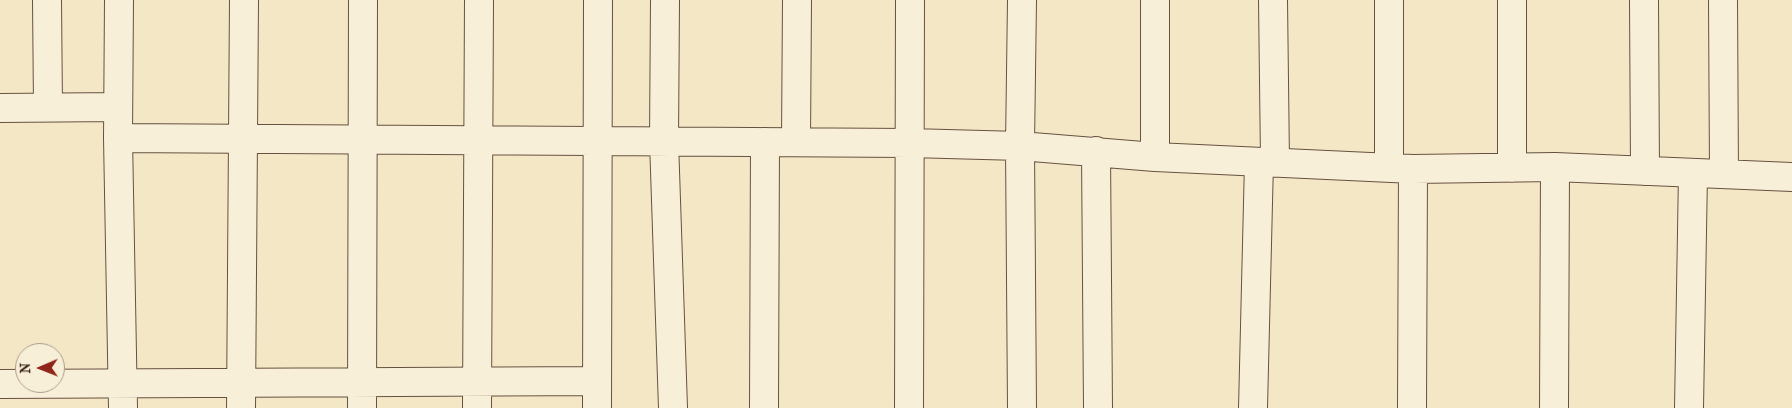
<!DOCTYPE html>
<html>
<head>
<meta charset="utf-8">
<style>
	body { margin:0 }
	#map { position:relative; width:1792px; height:408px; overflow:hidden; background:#f4e7c5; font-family:"IM FELL French Canon",serif }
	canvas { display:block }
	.north { position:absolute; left:15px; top:343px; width:50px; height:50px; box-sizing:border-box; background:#f8efd9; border:1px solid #ab9d8b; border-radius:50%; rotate:269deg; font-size:14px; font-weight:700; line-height:20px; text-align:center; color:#372115 }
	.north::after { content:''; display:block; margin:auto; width:18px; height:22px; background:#8f2418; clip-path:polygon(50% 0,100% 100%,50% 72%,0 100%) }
</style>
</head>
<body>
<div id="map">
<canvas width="1792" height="408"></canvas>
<div class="north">N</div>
</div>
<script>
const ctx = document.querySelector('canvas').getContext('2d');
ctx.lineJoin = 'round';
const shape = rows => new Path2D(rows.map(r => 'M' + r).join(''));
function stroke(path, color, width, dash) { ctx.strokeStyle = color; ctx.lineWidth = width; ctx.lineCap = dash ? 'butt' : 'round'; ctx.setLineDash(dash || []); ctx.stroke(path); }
const minor = shape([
	[47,0,48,107],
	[119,0,118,138,123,408],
	[665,0,664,141,673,408],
	[1273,0,1275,162],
	[1389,0,1389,168],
	[1644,0,1645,171],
	[1723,0,1724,174],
	[0,108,118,107],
	[118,138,910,143,1020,146,1155,157,1413,169,1555,167,1792,177],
	[796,141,797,0],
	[1096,151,1098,408],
	[1155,157,1155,0],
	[1512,168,1512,0],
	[0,384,597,381],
	[241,408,244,0],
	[362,408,363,0],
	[477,408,479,0],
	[597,408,598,0],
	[764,408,765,142],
	[909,408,910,0],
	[1022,408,1020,146,1022,0],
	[1253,408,1259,162],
	[1412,408,1413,169],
	[1554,408,1555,167],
	[1689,408,1693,173]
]);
stroke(minor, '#665241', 30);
stroke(minor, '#f8efd9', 28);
</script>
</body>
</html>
